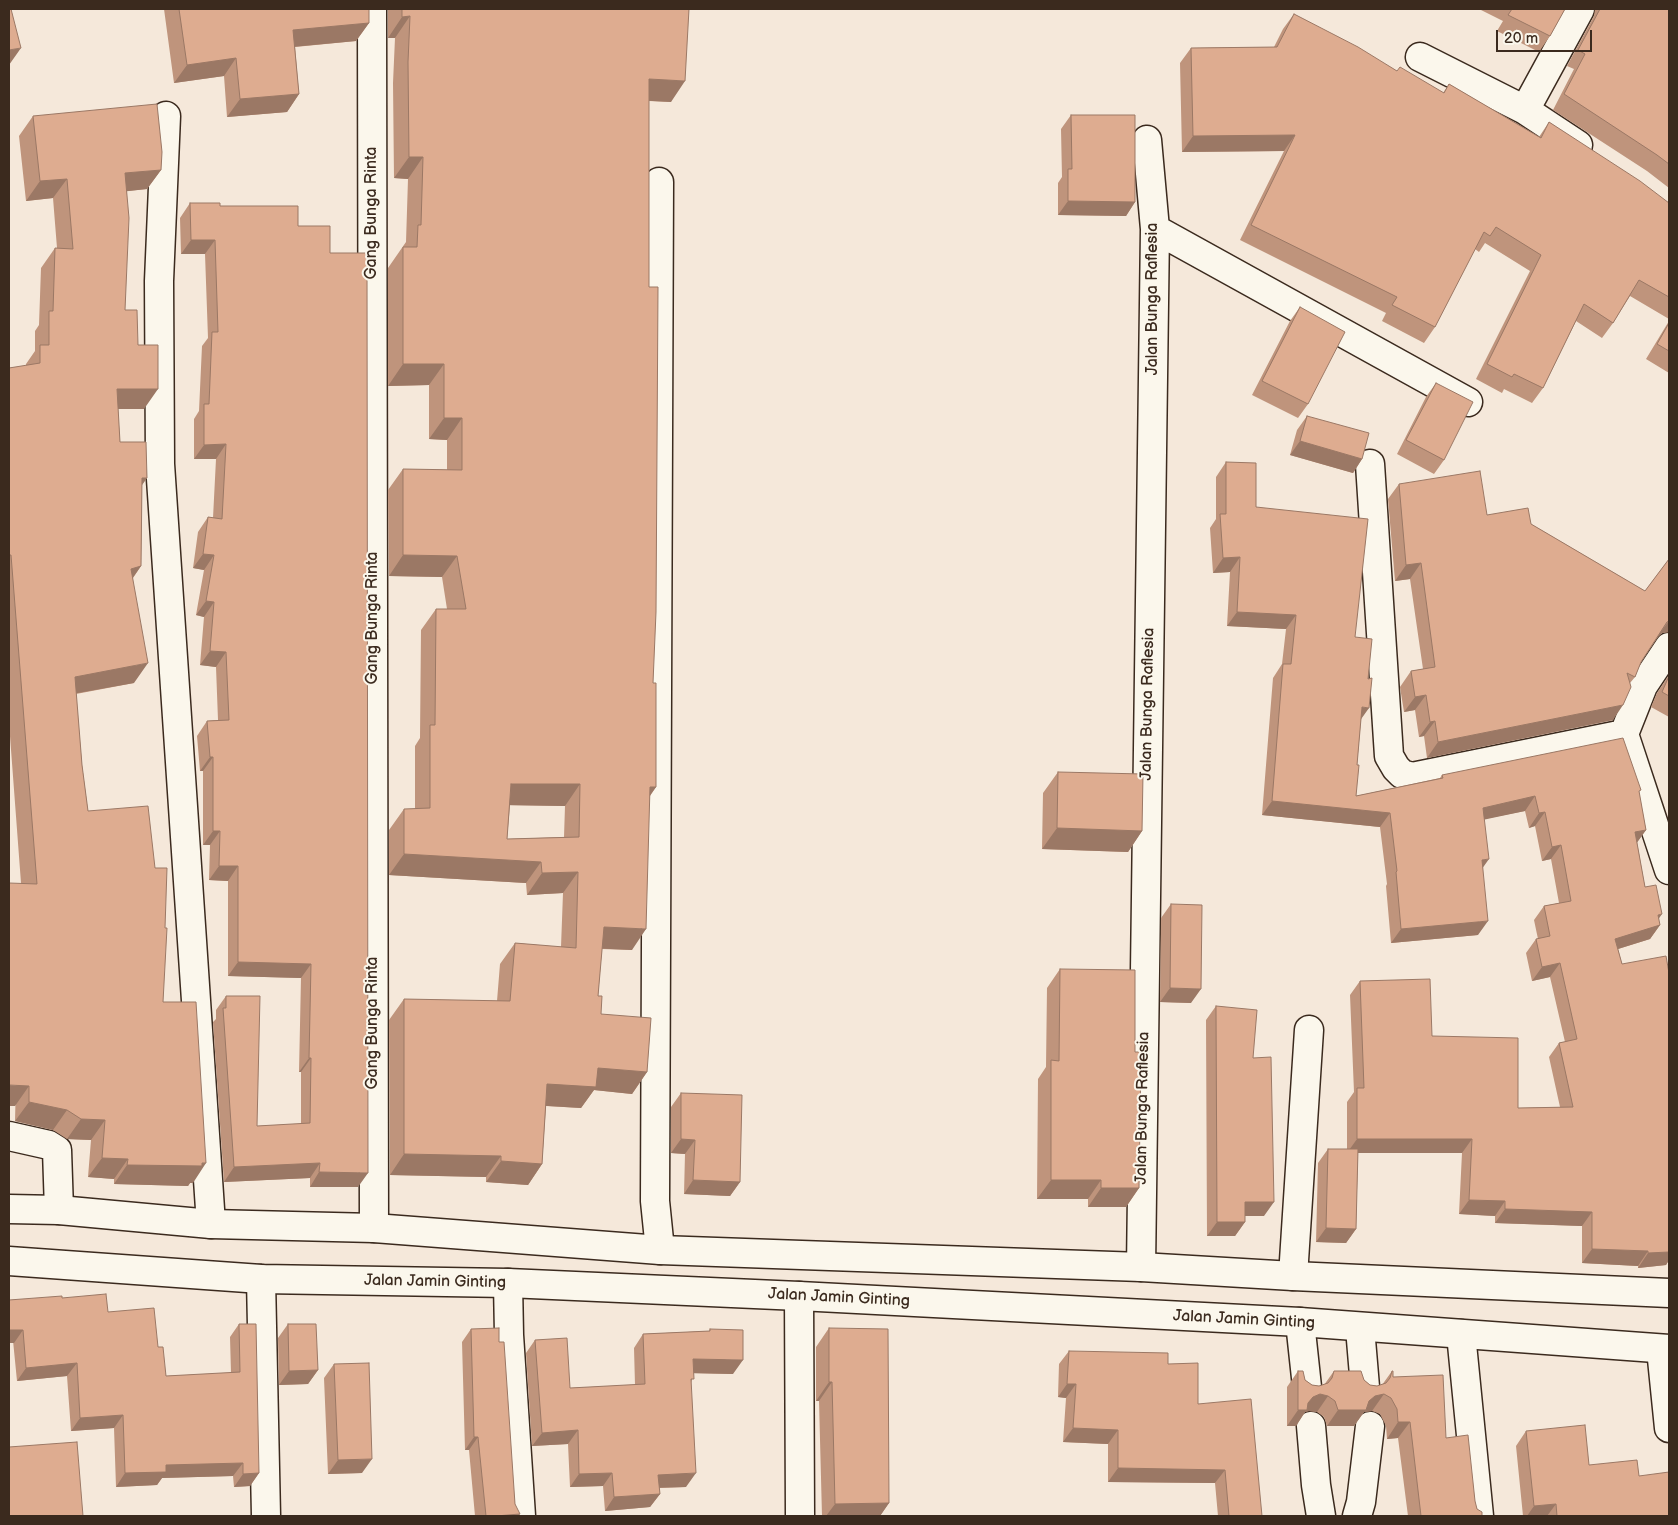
<!DOCTYPE html>
<html>
<head>
<meta charset="utf-8">
<style>
	body { margin:0 }
	#map { position:relative; width:1678px; height:1525px; overflow:hidden; background:#f5e8da; font-family:"Balsamiq Sans",sans-serif }
	canvas { display:block }
	.frame { position:absolute; inset:0; border:10px solid #3b2a1e; pointer-events:none }
	.scale { position:absolute; left:1496px; top:30px; width:96px; height:22px; box-sizing:border-box; border:2px solid #3b2a1e; border-top:0; padding-left:6px; font-size:15px; line-height:18px; white-space:nowrap; color:#3b2a1e; -webkit-text-stroke:4px #fbf7ec; paint-order:stroke }
</style>
</head>
<body>
<div id="map">
<canvas width="1678" height="1525"></canvas>
<div class="frame"></div>
<div class="scale">20 m</div>
</div>
<script>
const ctx = document.querySelector('canvas').getContext('2d');
ctx.lineJoin = 'round';
const shape = rows => new Path2D(rows.map(r => 'M' + r).join(''));
function stroke(path, color, width, dash) { ctx.strokeStyle = color; ctx.lineWidth = width; ctx.lineCap = dash ? 'butt' : 'round'; ctx.setLineDash(dash || []); ctx.stroke(path); }
function paint(path, color) { ctx.fillStyle = color; ctx.fill(path, 'evenodd'); }
function drawText(font, color, halo, rows, align = 'center') {
  ctx.font = font + ' "Balsamiq Sans",sans-serif'; ctx.lineWidth = 4; ctx.setLineDash([]); ctx.textBaseline = 'middle'; ctx.strokeStyle = halo; ctx.fillStyle = color; for (const [text, x, y, turn = 0] of rows) {
    ctx.save(); ctx.translate(x, y); ctx.rotate((+turn || 0) * Math.PI / 180); ctx.textAlign = isNaN(turn) ? turn : align; if (halo) ctx.strokeText(text, 0, 0); ctx.fillText(text, 0, 0); ctx.restore();
  }
}
const minor = shape([
	[372,9,374,1228],
	[1420,57,1525,110,1578,145],
	[1525,110,1580,9],
	[166,116,159,281,160,464,211,1224],
	[659,182,655,1201,660,1250],
	[1155,229,1468,402],
	[1370,464,1389,756,1396,768,1402,774,1412,777,1624,734],
	[1669,647,1643,686,1624,734,1669,870],
	[9,1136,49,1145,57,1150,59,1210],
	[1141,1267,1155,229,1147,140],
	[1293,1276,1309,1030],
	[261,1279,266,1516],
	[508,1283,509,1335,521,1516],
	[799,1296,800,1516],
	[1300,1322,1307,1387],
	[1360,1328,1365,1387],
	[1461,1334,1479,1516],
	[1661,1349,1669,1428],
	[1311,1426,1316,1485,1321,1516],
	[1357,1516,1361,1502,1370,1426]
]);
const highway = shape([
	[9,1209,59,1210,211,1224,374,1228,660,1250,1141,1267,1293,1276,1669,1293],
	[9,1261,261,1279,508,1283,799,1296,1300,1322,1669,1349]
]);
stroke(minor, '#3b2a1e', 31);
stroke(highway, '#3b2a1e', 31);
stroke(minor, '#fbf7ec', 28);
stroke(highway, '#fbf7ec', 28);
paint(shape([
	[164,9,369,9,369,23,356,41,295,47,299,94,287,112,227,117,224,76,174,83],
	[388,9,689,9,671,102,649,101,649,287,653,683,656,787,650,796,632,950,602,949,598,996,601,1014,647,1072,632,1094,594,1090,581,1108,546,1106,542,1164,528,1185,486,1182,486,1177,390,1175,389,1020,404,999,497,1001,500,964,515,943,561,947,563,893,527,895,526,883,389,875,389,830,404,809,415,809,415,746,420,738,421,630,436,609,447,609,442,577,389,576,388,490,403,469,447,470,447,440,429,439,429,385,388,386,388,268,406,242,408,179,394,178,393,83,395,38,388,38],
	[510,805,565,806,564,837,507,839],
	[1479,9,1565,9,1550,36,1539,52,1497,31,1503,21],
	[1595,9,1669,9,1669,188,1647,171,1553,110,1574,69,1567,66,1594,16],
	[1294,14,1397,71,1443,93,1449,84,1539,137,1549,122,1669,203,1669,319,1630,296,1613,323,1602,338,1576,321,1543,388,1532,403,1504,389,1502,393,1476,379,1530,271,1485,243,1479,252,1475,249,1435,327,1424,343,1382,321,1386,313,1240,240,1284,151,1182,152,1180,63,1191,48,1274,47,1283,29],
	[1071,115,1135,202,1126,216,1058,215,1058,183,1062,177,1061,129],
	[33,116,161,170,147,189,127,191,125,310,138,345,144,409,118,409,120,442,147,478,142,484,141,566,133,578,134,683,76,694,82,765,88,811,163,1002,193,1183,190,1183,188,1186,114,1184,114,1179,88,1177,91,1140,67,1139,53,1130,15,1121,21,883,9,723,9,368,26,366,26,364,35,351,35,331,39,325,41,268,55,248,57,248,53,198,26,201,19,136],
	[190,203,220,206,298,226,330,253,358,1187,310,1187,310,1178,224,1182,213,1022,216,1019,216,1010,226,996,257,1126,301,1124,301,1072,299,1072,301,978,228,976,228,881,209,880,210,845,203,845,203,771,200,771,197,736,207,721,218,720,216,667,200,665,204,617,196,615,204,570,193,568,198,532,208,517,213,518,216,459,194,459,194,419,199,411,202,346,208,338,205,254,181,254,180,218],
	[1300,307,1308,404,1298,418,1252,395,1290,321],
	[1669,321,1669,373,1646,359],
	[1436,383,1444,460,1434,474,1397,454,1426,397],
	[1307,416,1362,459,1353,473,1290,455,1297,430],
	[1226,462,1256,507,1355,637,1361,720,1357,765,1356,796,1440,778,1442,775,1639,793,1646,830,1637,842,1645,887,1658,919,1660,925,1650,939,1618,949,1622,964,1669,973,1669,1260,1666,1265,1638,1268,1638,1266,1582,1263,1582,1226,1495,1223,1495,1216,1459,1214,1462,1153,1358,1153,1356,1229,1346,1243,1316,1242,1318,1163,1328,1149,1347,1149,1347,1102,1354,1092,1350,995,1360,981,1432,1036,1518,1108,1560,1107,1549,1057,1559,1043,1565,1042,1550,977,1532,981,1526,953,1536,939,1538,939,1534,920,1544,906,1559,903,1551,859,1542,861,1535,826,1529,828,1525,811,1484,819,1483,868,1478,935,1391,943,1386,886,1387,884,1380,827,1262,815,1273,678,1282,664,1286,629,1227,626,1230,572,1213,573,1210,528,1216,519,1216,477],
	[1399,484,1487,515,1531,524,1645,591,1669,559,1669,632,1662,633,1658,637,1641,662,1635,677,1630,683,1613,720,1427,758,1424,736,1419,737,1415,710,1404,712,1400,687,1411,671,1423,669,1410,579,1395,581,1388,499],
	[1669,675,1669,717,1651,707,1657,693],
	[1058,772,1142,831,1128,852,1042,849,1043,793],
	[1171,904,1191,1003,1160,1002,1161,918],
	[1060,969,1135,1052,1139,1188,1126,1207,1088,1207,1088,1199,1037,1199,1038,1079,1046,1067,1047,988],
	[1216,1006,1253,1058,1264,1216,1245,1216,1245,1222,1235,1236,1207,1236,1206,1020],
	[681,1093,740,1182,730,1196,684,1194,685,1154,671,1153,671,1107],
	[62,1298,108,1312,158,1347,166,1376,231,1373,230,1337,239,1324,259,1473,250,1486,234,1487,233,1476,162,1478,157,1485,116,1487,114,1428,71,1431,67,1376,17,1381,9,1300],
	[288,1324,318,1370,308,1384,279,1385,278,1338],
	[829,1328,889,1503,880,1516,822,1516,819,1401,816,1401,816,1347],
	[471,1329,499,1342,515,1504,518,1516,475,1516,469,1450,465,1450,462,1342],
	[710,1329,733,1374,694,1373,691,1383,686,1487,659,1488,660,1494,650,1507,605,1511,603,1486,570,1487,568,1444,532,1446,526,1353,535,1340,570,1388,635,1385,634,1348,643,1334,709,1331],
	[1069,1351,1168,1364,1198,1404,1262,1516,1218,1516,1215,1483,1108,1482,1108,1444,1063,1442,1066,1398,1058,1397,1059,1364],
	[334,1364,362,1473,328,1474,324,1378],
	[1298,1371,1305,1380,1312,1385,1319,1386,1324,1385,1334,1371,1364,1380,1370,1385,1377,1386,1382,1385,1392,1371,1393,1377,1446,1438,1477,1509,1482,1516,1408,1516,1398,1438,1387,1439,1386,1426,1380,1414,1372,1411,1364,1412,1354,1426,1327,1426,1324,1417,1317,1412,1309,1411,1305,1412,1296,1426,1287,1426,1287,1387],
	[1526,1431,1589,1465,1639,1476,1669,1516,1523,1516,1516,1446]
]), '#bf947c');
paint(shape([
	[410,16,395,38,388,38,402,17],
	[369,23,356,41,281,48,293,30],
	[21,48,9,65,9,50],
	[236,58,224,76,174,83,187,65],
	[649,79,685,81,671,102,634,100],
	[299,94,287,112,227,117,240,99],
	[1295,135,1284,151,1182,152,1193,136],
	[409,157,423,157,408,179,394,178],
	[161,170,147,189,111,193,125,173],
	[67,179,53,198,26,201,40,181],
	[1068,201,1135,202,1126,216,1058,215],
	[191,240,215,240,205,254,181,254],
	[403,364,444,364,429,385,388,386],
	[117,389,158,389,144,409,103,409],
	[444,418,462,418,447,440,429,439],
	[1300,441,1362,459,1353,473,1290,455],
	[226,444,216,459,194,459,204,445],
	[142,478,147,478,133,498],
	[203,554,214,555,204,570,193,568],
	[403,555,457,556,442,577,389,576],
	[1240,557,1230,572,1213,573,1223,558],
	[1421,563,1410,579,1395,581,1406,565],
	[141,566,127,586,131,569],
	[206,601,214,602,204,617,196,615],
	[1237,612,1296,615,1286,629,1227,626],
	[1669,621,1669,632,1662,633,1656,638],
	[210,651,226,652,216,667,200,665],
	[148,663,134,683,61,696,75,677],
	[1426,695,1415,710,1404,712,1415,697],
	[1623,705,1613,720,1427,758,1438,742],
	[1362,707,1369,708,1359,722],
	[1435,721,1424,736,1419,737,1430,722],
	[210,757,213,757,203,771,200,771],
	[511,784,580,784,565,806,497,805],
	[650,787,656,787,641,808],
	[1535,796,1525,811,1473,822,1483,808],
	[1272,801,1390,813,1380,827,1262,815],
	[1545,812,1535,826,1529,828,1539,813],
	[1057,828,1142,831,1128,852,1042,849],
	[1646,830,1636,844,1635,832],
	[213,831,220,831,210,845,203,845],
	[1561,845,1551,859,1542,861,1552,847],
	[404,854,541,862,526,883,389,875],
	[1489,859,1479,873,1482,860],
	[219,866,238,866,228,881,209,880],
	[578,872,563,893,527,895,542,873],
	[1662,914,1653,927,1660,925,1650,939,1605,953,1615,939,1658,915],
	[1488,921,1478,935,1391,943,1401,929],
	[604,927,646,929,632,950,589,948],
	[238,962,311,964,301,978,228,976],
	[1560,963,1550,977,1532,981,1542,967],
	[1170,988,1201,989,1191,1003,1160,1002],
	[309,1058,311,1058,301,1072,299,1072],
	[598,1068,647,1072,632,1094,594,1090,581,1108,532,1105,547,1084],
	[9,1085,29,1086,15,1106,9,1106],
	[29,1102,67,1110,53,1130,15,1121],
	[81,1119,105,1120,91,1140,67,1139],
	[681,1139,695,1140,685,1154,671,1153],
	[1357,1139,1472,1139,1462,1153,1347,1153],
	[404,1154,501,1156,486,1177,390,1175],
	[102,1158,128,1159,114,1179,88,1177],
	[501,1161,542,1164,528,1185,486,1182],
	[206,1163,193,1183,190,1183,188,1186,114,1184,127,1165],
	[320,1163,310,1178,224,1182,234,1167],
	[319,1172,368,1173,358,1187,310,1187],
	[693,1180,740,1182,730,1196,684,1194],
	[1051,1180,1101,1180,1088,1199,1037,1199],
	[1101,1188,1139,1188,1126,1207,1088,1207],
	[1469,1200,1505,1201,1495,1216,1459,1214],
	[1245,1202,1274,1202,1264,1216,1235,1216],
	[1505,1209,1592,1212,1582,1226,1495,1223],
	[1217,1222,1245,1222,1235,1236,1207,1236],
	[1326,1228,1356,1229,1346,1243,1316,1242],
	[1592,1249,1648,1251,1638,1266,1582,1263],
	[1669,1252,1669,1260,1666,1265,1638,1268,1648,1253],
	[9,1330,23,1330,14,1343,9,1343],
	[693,1359,743,1360,733,1374,683,1373],
	[77,1363,67,1376,17,1381,26,1368],
	[318,1370,308,1384,279,1385,289,1371],
	[829,1382,832,1382,819,1401,816,1401],
	[1067,1384,1076,1384,1066,1398,1058,1397],
	[1320,1394,1328,1396,1317,1412,1309,1411,1305,1412,1296,1426,1287,1426,1298,1410,1313,1397],
	[1384,1394,1372,1411,1364,1412,1354,1426,1327,1426,1338,1410,1369,1401,1375,1396],
	[123,1415,114,1428,71,1431,80,1418],
	[1398,1422,1410,1422,1398,1438,1387,1439],
	[1073,1428,1118,1430,1108,1444,1063,1442],
	[578,1430,568,1444,532,1446,542,1433],
	[474,1437,478,1437,469,1450,465,1450],
	[372,1459,362,1473,328,1474,338,1460],
	[243,1463,233,1476,162,1478,157,1485,116,1487,125,1473,166,1465],
	[1118,1468,1225,1470,1215,1483,1108,1482],
	[259,1473,250,1486,234,1487,243,1474],
	[612,1473,603,1486,570,1487,579,1474],
	[696,1473,686,1487,649,1488,658,1475],
	[660,1494,650,1507,605,1511,614,1497],
	[889,1503,880,1516,826,1516,835,1504],
	[1556,1504,1547,1516,1527,1516,1534,1506],
	[520,1514,518,1516,496,1516]
]), '#9b7865');
const building = shape([
	[9,9,11,9,21,48,9,50,9,9],
	[179,9,369,9,369,23,293,30,299,94,240,99,236,58,187,65,179,9],
	[402,9,689,9,685,81,649,79,649,287,658,287,656,612,653,683,656,683,656,787,650,787,646,929,604,927,598,996,602,996,601,1014,651,1018,647,1072,598,1068,596,1087,547,1084,542,1164,501,1161,501,1156,404,1154,404,999,510,1001,515,943,576,948,578,872,542,873,541,862,404,854,404,809,430,808,430,725,435,725,436,609,466,609,457,556,403,555,403,469,462,470,462,418,444,418,444,364,403,364,403,247,417,247,418,225,421,225,423,157,409,157,408,62,410,16,402,17,402,9],
	[511,784,580,784,579,837,507,839,511,784],
	[1512,9,1565,9,1550,36,1508,15,1512,9],
	[1600,9,1669,9,1669,164,1657,155,1564,94,1585,54,1578,50,1600,9],
	[1294,14,1358,47,1397,71,1400,67,1444,93,1449,84,1541,138,1549,122,1640,181,1669,203,1669,297,1639,280,1613,323,1584,304,1543,388,1514,374,1512,377,1487,364,1541,255,1496,227,1490,236,1484,232,1435,327,1392,305,1397,297,1251,225,1295,135,1193,136,1191,48,1277,47,1294,14],
	[157,104,162,152,161,170,125,173,129,218,125,310,137,310,138,345,158,345,158,389,117,389,120,442,146,442,147,478,142,478,141,566,131,569,148,663,75,677,82,765,88,811,148,806,155,868,167,868,165,928,167,928,163,1002,196,1002,206,1163,202,1163,202,1166,127,1165,128,1159,102,1158,105,1120,81,1119,67,1110,29,1102,29,1086,9,1085,9,883,37,884,11,555,9,555,9,368,40,363,40,345,49,345,49,311,53,311,55,248,73,249,67,179,40,181,33,116,157,104],
	[1071,115,1135,115,1135,202,1068,201,1068,169,1072,169,1071,115],
	[190,203,220,203,220,206,298,206,298,226,330,226,330,253,367,253,368,1173,319,1172,320,1163,234,1167,223,1008,226,1008,226,996,260,996,257,1126,310,1123,311,1058,309,1058,311,964,238,962,238,866,219,866,220,831,213,831,213,757,210,757,207,721,229,720,226,652,210,651,214,602,206,601,214,555,203,554,208,517,222,519,226,444,204,445,204,404,209,404,212,332,218,332,215,240,191,240,190,203],
	[1300,307,1345,332,1308,404,1262,381,1300,307],
	[1669,323,1669,351,1657,344,1669,323],
	[1436,383,1473,402,1444,460,1406,440,1436,383],
	[1307,416,1369,433,1362,459,1300,441,1307,416],
	[1226,462,1256,463,1256,507,1368,519,1355,637,1372,639,1368,679,1372,678,1369,708,1362,707,1357,765,1359,765,1356,796,1443,778,1442,775,1623,738,1641,790,1639,791,1646,830,1635,832,1645,887,1656,885,1662,914,1658,915,1660,925,1615,939,1622,964,1666,956,1669,973,1669,1252,1648,1253,1648,1251,1592,1249,1592,1212,1505,1209,1505,1201,1469,1200,1472,1139,1357,1139,1357,1088,1364,1088,1360,981,1430,979,1432,1036,1518,1038,1518,1108,1573,1107,1559,1043,1577,1039,1560,963,1542,967,1536,939,1550,936,1544,906,1571,901,1561,845,1552,847,1545,812,1539,813,1535,796,1483,808,1489,859,1482,860,1488,921,1401,929,1396,872,1397,871,1390,813,1272,801,1283,664,1291,664,1296,615,1237,612,1240,557,1223,558,1220,514,1226,514,1226,462],
	[1480,471,1487,515,1528,508,1531,524,1645,591,1669,559,1669,621,1667,622,1641,662,1635,677,1627,673,1631,687,1623,705,1438,742,1435,721,1430,722,1426,695,1415,697,1411,671,1435,667,1421,563,1406,565,1399,484,1480,471],
	[1669,676,1669,696,1662,692,1669,676],
	[1058,772,1143,774,1142,831,1057,828,1058,772],
	[1171,904,1202,905,1201,989,1170,988,1171,904],
	[1060,969,1135,970,1135,1052,1141,1052,1139,1188,1101,1188,1101,1180,1051,1180,1051,1060,1059,1061,1060,969],
	[1216,1006,1257,1010,1253,1058,1271,1057,1274,1202,1245,1202,1245,1222,1217,1222,1216,1006],
	[681,1093,742,1095,740,1182,693,1180,695,1140,681,1139,681,1093],
	[1328,1149,1358,1149,1356,1229,1326,1228,1328,1149],
	[106,1294,108,1312,154,1308,158,1347,163,1347,166,1376,240,1372,239,1324,256,1324,259,1473,243,1474,243,1463,166,1465,166,1472,125,1473,123,1415,80,1418,77,1363,26,1368,23,1330,9,1330,9,1300,62,1296,62,1298,106,1294],
	[288,1324,316,1324,318,1370,289,1371,288,1324],
	[499,1328,499,1342,504,1342,515,1504,520,1514,496,1516,486,1516,478,1437,474,1437,471,1329,499,1328],
	[829,1328,888,1329,889,1503,835,1504,832,1382,829,1382,829,1328],
	[710,1329,743,1330,743,1360,693,1359,694,1379,691,1379,696,1473,658,1475,660,1494,614,1497,612,1473,579,1474,578,1430,542,1433,535,1340,567,1338,570,1388,645,1384,643,1334,710,1331,710,1329],
	[1069,1351,1168,1353,1168,1364,1198,1363,1198,1404,1251,1399,1262,1516,1229,1516,1225,1470,1118,1468,1118,1430,1073,1428,1076,1384,1067,1384,1069,1351],
	[369,1363,372,1459,338,1460,334,1364,369,1363],
	[1298,1371,1303,1371,1305,1380,1312,1385,1319,1386,1328,1383,1332,1378,1334,1371,1361,1371,1364,1380,1370,1385,1377,1386,1386,1383,1390,1378,1392,1371,1393,1371,1393,1377,1443,1375,1446,1438,1468,1435,1475,1501,1477,1509,1482,1512,1482,1516,1421,1516,1410,1422,1398,1422,1397,1409,1391,1398,1384,1394,1375,1396,1369,1401,1366,1410,1338,1410,1335,1401,1328,1396,1320,1394,1313,1397,1308,1403,1307,1410,1298,1410,1298,1371],
	[1585,1425,1589,1465,1637,1460,1639,1476,1669,1472,1669,1516,1557,1516,1556,1504,1534,1506,1526,1431,1585,1425],
	[77,1442,83,1516,9,1516,9,1447,77,1442]
]);
paint(building, '#deac90');
stroke(building, '#9b7865', 1);
drawText('16px', '#3b2a1e', '#fbf7ec', [
	["Gang Bunga Rinta",372,213,-90],
	["Jalan Bunga Raflesia",1153,299,-90],
	["Gang Bunga Rinta",373,618,-90],
	["Jalan Bunga Raflesia",1148,704,-89],
	["Gang Bunga Rinta",373,1023,-90],
	["Jalan Bunga Raflesia",1143,1108,-89],
	["Jalan Jamin Ginting",435,1282,1],
	["Jalan Jamin Ginting",839,1298,3],
	["Jalan Jamin Ginting",1244,1320,3]
]);
</script>
</body>
</html>
